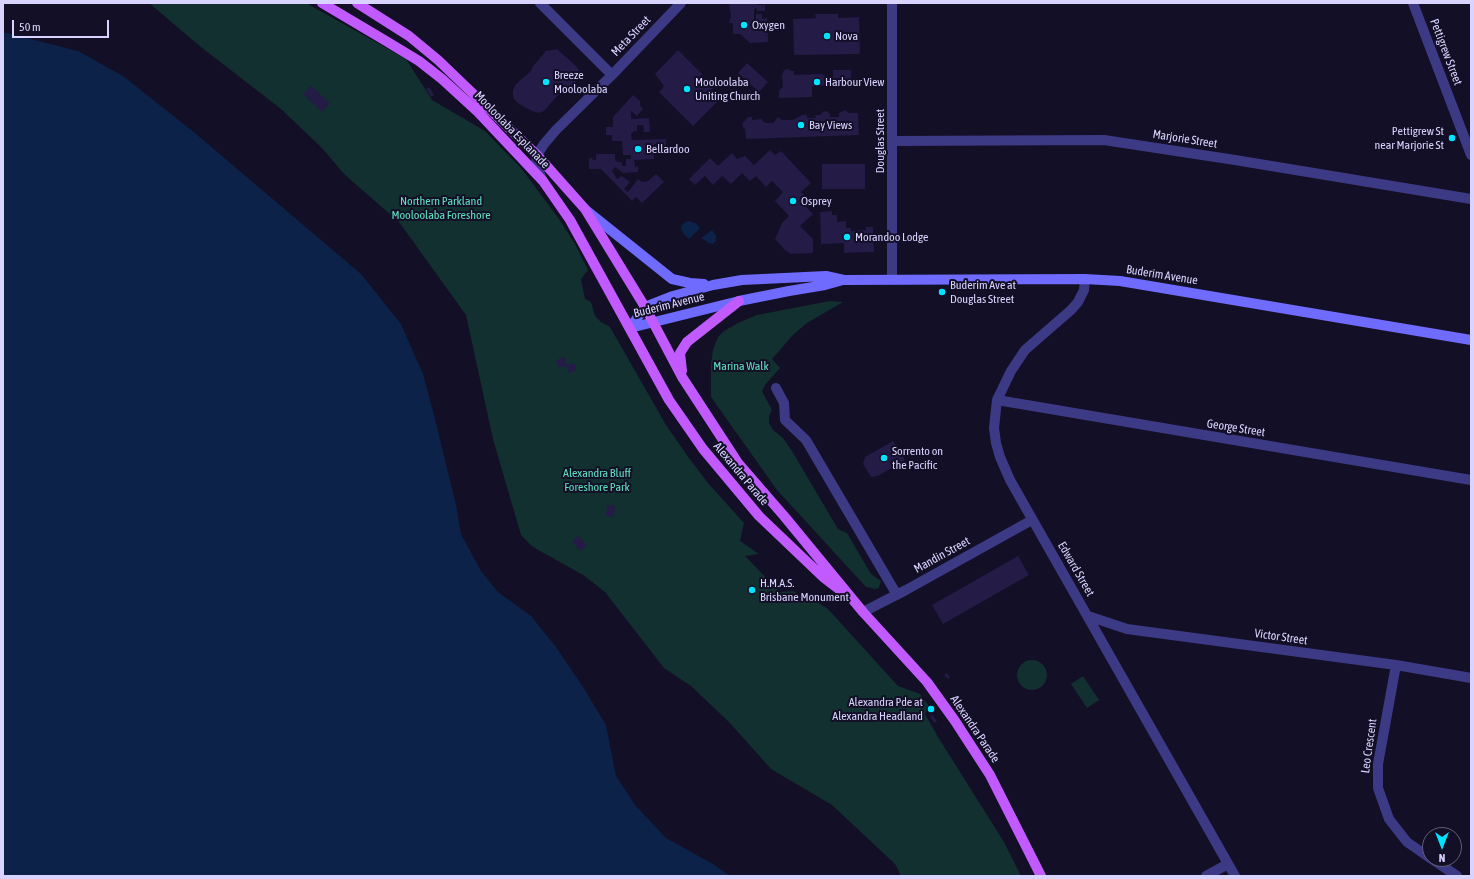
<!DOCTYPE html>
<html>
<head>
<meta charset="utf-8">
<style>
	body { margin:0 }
	#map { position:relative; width:1474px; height:879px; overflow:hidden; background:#130f26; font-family:"Asap Condensed",sans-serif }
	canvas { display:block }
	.frame { position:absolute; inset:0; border:4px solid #d9d4ff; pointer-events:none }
	.north { position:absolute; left:1422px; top:827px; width:40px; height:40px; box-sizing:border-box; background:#130f26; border:1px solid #625e7d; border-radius:50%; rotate:180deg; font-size:11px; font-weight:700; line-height:16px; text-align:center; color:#d9d4ff }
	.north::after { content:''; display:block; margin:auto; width:14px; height:18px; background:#00e5ff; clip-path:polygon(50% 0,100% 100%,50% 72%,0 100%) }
	.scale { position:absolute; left:12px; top:20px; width:97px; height:18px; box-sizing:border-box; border:2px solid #d9d4ff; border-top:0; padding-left:5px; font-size:12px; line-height:14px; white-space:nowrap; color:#d9d4ff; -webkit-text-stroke:3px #130f26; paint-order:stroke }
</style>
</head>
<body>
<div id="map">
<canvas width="1474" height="879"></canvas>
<div class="frame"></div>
<div class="north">N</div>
<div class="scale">50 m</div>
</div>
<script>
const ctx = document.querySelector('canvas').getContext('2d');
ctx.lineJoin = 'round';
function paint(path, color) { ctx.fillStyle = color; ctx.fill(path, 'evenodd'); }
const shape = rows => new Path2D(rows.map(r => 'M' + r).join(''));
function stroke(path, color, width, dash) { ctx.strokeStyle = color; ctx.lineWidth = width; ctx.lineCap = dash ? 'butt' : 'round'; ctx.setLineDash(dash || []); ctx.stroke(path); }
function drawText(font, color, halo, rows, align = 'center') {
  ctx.font = font + ' "Asap Condensed",sans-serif'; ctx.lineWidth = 4; ctx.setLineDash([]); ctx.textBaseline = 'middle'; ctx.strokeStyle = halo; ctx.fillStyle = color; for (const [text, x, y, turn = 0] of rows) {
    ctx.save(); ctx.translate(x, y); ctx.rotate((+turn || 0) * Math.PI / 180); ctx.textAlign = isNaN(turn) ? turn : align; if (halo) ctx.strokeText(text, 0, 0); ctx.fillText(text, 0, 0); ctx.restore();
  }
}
paint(shape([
	[149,3,306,3,406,59,432,100,485,131,521,168,559,219,575,244,588,270,581,279,585,299,591,302,595,316,601,322,610,327,666,425,689,458,708,483,744,523,740,541,759,554,745,556,780,592,793,591,801,595,814,600,828,609,898,686,920,694,929,706,925,714,938,737,1004,842,1021,876,901,876,895,864,832,805,771,769,729,722,691,686,664,668,605,592,583,575,533,547,521,535,493,439,466,315,399,222,344,174,322,148,281,109,201,47],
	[830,301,843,302,807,323,793,335,772,359,780,368,765,385,762,391,772,410,769,416,769,423,773,430,783,438,792,451,838,529,847,533,871,574,881,581,879,588,875,589,866,587,777,490,711,397,711,364,713,350,718,337,724,331,738,323,757,315],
	'1017 675a15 15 0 1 1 30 0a15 15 0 1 1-30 0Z',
	[1083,676,1099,700,1087,708,1071,684]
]), '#12302f');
paint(shape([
	[3,32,78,51,123,76,195,133,361,274,401,324,423,374,434,415,456,505,461,534,481,571,498,592,531,616,556,647,583,687,606,725,616,776,636,806,666,838,713,864,730,876,3,876],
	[688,221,695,223,700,228,689,239,683,233,681,227,684,223],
	[712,230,716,235,716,241,713,244,709,243,701,238]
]), '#0c2248');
paint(shape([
	[729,3,757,3,757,5,765,5,765,11,757,11,757,8,754,9,754,27,758,27,758,22,756,22,756,14,762,14,762,19,767,18,768,42,750,43,740,34,733,34,733,23,729,23,731,16],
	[815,14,838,14,838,18,859,17,860,54,794,55,793,19,816,18],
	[557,49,576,66,579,70,578,79,564,94,558,95,544,111,539,113,532,111,519,104,514,99,513,95,513,90,516,84,531,71,533,66,546,51],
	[678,50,702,74,698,79,701,83,705,80,713,88,711,90,720,99,693,126,659,92,664,86,655,74],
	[747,63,768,82,759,92,738,73],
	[789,69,791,71,794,71,794,75,822,74,828,78,833,78,833,70,851,70,851,85,812,86,812,97,779,98,779,91,783,87,782,75,784,70],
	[311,86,330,103,322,112,303,94],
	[429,87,434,95,431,97,426,89],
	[633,95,640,101,640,105,643,109,637,116,631,111,631,119,649,118,650,132,644,132,643,125,637,125,637,131,634,131,631,134,632,140,666,139,666,153,658,153,658,144,654,144,654,159,634,160,635,167,638,166,638,172,623,173,615,167,612,171,617,179,622,176,630,182,624,189,628,192,638,179,642,182,648,181,656,174,664,182,642,203,636,197,632,201,601,169,589,169,589,158,592,158,593,160,596,160,596,154,615,154,615,160,618,162,622,162,622,166,626,166,626,159,631,159,631,155,623,155,622,141,612,141,612,135,606,135,606,127,613,127,613,117],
	[845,110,849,113,858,113,859,135,746,139,745,129,743,127,742,124,748,117,752,117,752,120,761,119,765,123,773,123,778,117,782,120,793,120,802,115,807,115,807,118,816,118,815,115,821,115,822,112,827,111,830,114,830,117,839,117,839,113],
	[770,150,775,155,781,151,811,183,801,192,810,202,806,207,813,214,800,226,813,239,813,253,791,254,785,250,775,239,782,223,789,216,775,201,783,192,772,181,766,187,756,176,750,181,742,173,731,184,722,176,713,185,705,176,695,185,689,179,710,158,718,166,732,153,737,159,745,156,754,165],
	[822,164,865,164,865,189,822,189],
	[832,211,832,215,837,215,837,222,846,221,846,228,851,228,851,231,866,230,866,227,873,227,874,252,844,253,844,243,821,244,820,212],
	[565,357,567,365,574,363,577,370,569,373,567,366,559,368,556,360],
	[893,441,905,460,878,476,871,477,863,464,865,457],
	[607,505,615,506,614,517,606,516],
	[579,536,587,546,580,551,572,541],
	[1018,556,1029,575,943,624,932,605],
	[947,673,950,677,948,679,944,675],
	[932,715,937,721,934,723,930,716]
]), '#241b47');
stroke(shape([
	[540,3,612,75],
	[1413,3,1471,155],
	[893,141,1104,140,1235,160,1471,199],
	[542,180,536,163,537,155,544,144,556,130,612,75,681,3],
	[892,279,892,3],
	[1085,279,1084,290,1078,302,1071,310,1025,350,1011,371,997,400,994,428,996,443,1000,457,1010,480,1235,876],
	[776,388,784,403,785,420,806,440,897,595],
	[997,400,1471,480],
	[863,612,906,590,1032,520],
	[1088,616,1127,629,1396,665,1471,678],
	[1396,665,1378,764,1378,788,1389,819,1407,842,1430,858],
	[1432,859,1457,876],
	[1206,876,1228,864]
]), '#3d3a85', 10);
stroke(shape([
	[587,211,672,279,690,283,704,284],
	[630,328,645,307,673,296,713,285,742,280,826,276,844,280,1085,279,1120,281,1471,340],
	[630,328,739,301,789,291,825,285,843,280]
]), '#6f6bff', 10);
stroke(shape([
	[322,3,386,41,419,61,442,79,478,112,543,181,570,220,669,400,703,449,759,516,823,577,840,590],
	[357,3,409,36,438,60,537,155,585,209,645,307,682,377,738,463,784,516,863,612,927,682,955,721,990,775,1041,876],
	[682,371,680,353,687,342,739,301]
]), '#c25bff', 10);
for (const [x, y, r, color] of [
	[744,25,4,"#00e5ff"],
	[827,36,4,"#00e5ff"],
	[546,82,4,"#00e5ff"],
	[817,82,4,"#00e5ff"],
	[687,89,4,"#00e5ff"],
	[801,125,4,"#00e5ff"],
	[1452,138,4,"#00e5ff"],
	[638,149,4,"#00e5ff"],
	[793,201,4,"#00e5ff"],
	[847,237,4,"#00e5ff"],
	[942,292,4,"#00e5ff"],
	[884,458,4,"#00e5ff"],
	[752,590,4,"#00e5ff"],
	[931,709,4,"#00e5ff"]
]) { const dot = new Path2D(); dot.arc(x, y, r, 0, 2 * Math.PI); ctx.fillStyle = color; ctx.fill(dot); stroke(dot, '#130f26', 1.5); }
drawText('12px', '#d9d4ff', '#130f26', [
	["Oxygen",752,25],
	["Nova",835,36],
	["Breeze",554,75],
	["Mooloolaba",554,89],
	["Mooloolaba",695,82],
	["Uniting Church",695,96],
	["Harbour View",825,82],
	["Bay Views",809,125],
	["Pettigrew St",1444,131,"right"],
	["near Marjorie St",1444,145,"right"],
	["Bellardoo",646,149],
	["Osprey",801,201],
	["Morandoo Lodge",855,237],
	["Buderim Ave at",950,285],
	["Douglas Street",950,299],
	["Sorrento on",892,451],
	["the Pacific",892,465],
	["H.M.A.S.",760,583],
	["Brisbane Monument",760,597],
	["Alexandra Pde at",923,702,"right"],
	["Alexandra Headland",923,716,"right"]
], 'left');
drawText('12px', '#d9d4ff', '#130f26', [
	["Meta Street",631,36,-46],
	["Pettigrew Street",1446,52,69],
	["Mooloolaba Esplanade",512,130,46],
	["Marjorie Street",1185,139,9],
	["Douglas Street",880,141,-90],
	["Buderim Avenue",1162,275,9],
	["Buderim Avenue",669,305,-14],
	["George Street",1236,428,9],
	["Alexandra Parade",741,474,50],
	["Mandin Street",942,555,-29],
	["Edward Street",1076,569,60],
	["Victor Street",1281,637,8],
	["Alexandra Parade",975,729,56],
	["Leo Crescent",1369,746,-82]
]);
drawText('12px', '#5fe0c0', '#130f26', [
	["Northern Parkland",441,201],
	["Mooloolaba Foreshore",441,215],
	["Marina Walk",741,366],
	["Alexandra Bluff",597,473],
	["Foreshore Park",597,487]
]);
</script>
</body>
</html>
